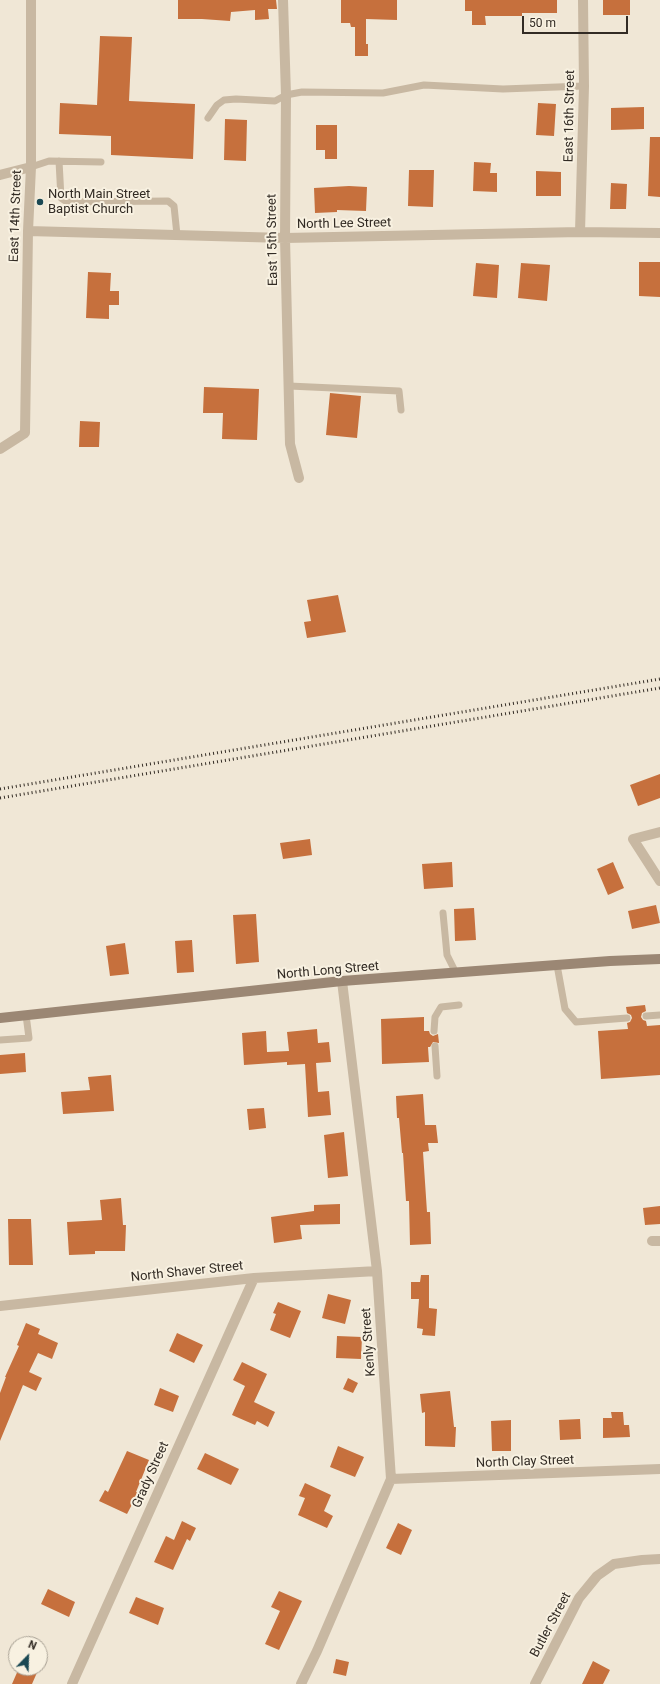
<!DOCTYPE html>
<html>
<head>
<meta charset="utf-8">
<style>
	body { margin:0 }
	#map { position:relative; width:660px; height:1684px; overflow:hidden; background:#f0e7d6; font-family:Roboto,sans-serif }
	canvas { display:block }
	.north { position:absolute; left:8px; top:1636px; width:40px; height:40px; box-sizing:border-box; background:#f8f1e1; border:1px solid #a9a295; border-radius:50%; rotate:23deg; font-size:11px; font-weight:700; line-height:16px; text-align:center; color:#322b24 }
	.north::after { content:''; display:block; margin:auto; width:14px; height:18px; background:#1a4853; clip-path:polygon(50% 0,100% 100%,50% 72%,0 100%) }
	.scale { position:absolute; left:522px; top:16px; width:106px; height:18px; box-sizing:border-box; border:2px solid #322b24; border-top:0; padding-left:5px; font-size:12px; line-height:14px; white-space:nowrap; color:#322b24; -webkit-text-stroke:3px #f8f1e1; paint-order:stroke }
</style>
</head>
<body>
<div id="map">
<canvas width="660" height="1684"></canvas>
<div class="north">N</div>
<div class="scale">50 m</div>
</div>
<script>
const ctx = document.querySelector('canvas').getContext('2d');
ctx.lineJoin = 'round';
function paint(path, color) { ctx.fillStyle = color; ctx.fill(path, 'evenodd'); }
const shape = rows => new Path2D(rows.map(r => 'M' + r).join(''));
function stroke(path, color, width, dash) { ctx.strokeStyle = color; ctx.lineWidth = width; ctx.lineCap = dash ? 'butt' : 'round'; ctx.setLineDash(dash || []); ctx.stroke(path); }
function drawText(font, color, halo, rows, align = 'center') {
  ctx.font = font + ' Roboto,sans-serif'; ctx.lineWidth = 4; ctx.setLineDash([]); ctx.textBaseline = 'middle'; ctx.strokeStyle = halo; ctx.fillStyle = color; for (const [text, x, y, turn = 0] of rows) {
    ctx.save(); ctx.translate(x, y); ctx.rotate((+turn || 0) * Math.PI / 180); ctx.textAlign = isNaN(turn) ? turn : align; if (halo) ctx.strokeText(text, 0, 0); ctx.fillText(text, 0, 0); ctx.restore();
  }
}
paint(shape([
	[178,0,276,0,277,9,268,9,269,19,255,20,255,10,231,12,230,21,202,19,178,19],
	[341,0,397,0,397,20,366,19,366,44,368,44,368,56,355,56,355,27,351,27,350,23,341,23],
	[465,0,557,0,557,13,522,13,522,16,485,16,486,25,472,25,472,11,465,11],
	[603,0,630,0,630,15,603,15],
	[100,36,132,37,129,101,195,104,193,159,111,155,111,136,59,134,60,103,97,105],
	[538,103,556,104,554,136,536,135],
	[644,107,644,129,611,130,611,108],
	[225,119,247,120,246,161,224,160],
	[316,125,337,125,337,159,325,159,325,150,316,150],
	[650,137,660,137,660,197,648,196],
	[474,162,491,163,490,173,497,173,497,192,473,191],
	[409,170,434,170,433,207,408,206],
	[536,171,561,172,561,196,536,196],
	[611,183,627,184,626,209,610,209],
	[349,186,367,187,366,211,337,210,337,212,315,213,314,188],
	[639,262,660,262,660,297,639,296],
	[476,263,499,265,497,298,473,296],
	[521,263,550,265,547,301,518,298],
	[88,272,111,273,110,291,119,291,119,305,109,305,109,319,86,318],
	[204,387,259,389,257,440,222,439,223,413,203,413],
	[330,393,361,396,357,438,326,435],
	[80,421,100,422,99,447,79,447],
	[338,595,346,632,307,638,304,622,311,621,307,600],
	[660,774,660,798,638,806,630,785],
	[310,839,312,855,283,859,280,843],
	[452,862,453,887,424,889,422,864],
	[613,862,624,888,608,895,597,869],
	[656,905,660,923,632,929,628,911],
	[474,908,476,940,455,941,454,909],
	[256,914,259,962,236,964,233,915],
	[192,940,194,972,177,973,175,941],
	[125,943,129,974,110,976,106,946],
	[645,1005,646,1011,642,1013,641,1017,643,1020,646,1021,647,1026,660,1025,660,1075,601,1079,598,1031,628,1029,627,1023,630,1022,632,1018,631,1015,627,1013,626,1007],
	[424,1017,424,1031,429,1031,430,1034,433,1036,438,1034,439,1043,433,1042,430,1047,428,1047,429,1062,382,1064,381,1019],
	[317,1029,318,1043,329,1042,331,1062,316,1063,318,1092,329,1091,331,1115,308,1117,305,1064,287,1065,287,1062,244,1065,242,1033,266,1031,267,1052,289,1051,287,1032],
	[25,1053,26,1072,0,1074,0,1055],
	[111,1075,114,1111,63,1114,61,1092,90,1090,88,1077],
	[423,1094,425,1125,436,1125,438,1143,428,1143,429,1151,423,1152,427,1212,430,1212,431,1244,410,1245,409,1201,406,1201,403,1153,402,1153,399,1118,397,1118,396,1096],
	[264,1108,266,1128,249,1130,247,1109],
	[344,1132,348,1176,328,1178,324,1135],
	[121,1198,123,1225,126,1225,125,1251,95,1251,95,1254,69,1255,67,1222,102,1220,100,1200],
	[340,1204,340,1224,300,1225,302,1239,274,1243,271,1217,314,1211,314,1205],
	[660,1206,660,1224,645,1225,643,1208],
	[8,1219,31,1219,33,1265,9,1265],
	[421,1275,429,1275,429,1308,437,1309,435,1336,422,1335,423,1329,417,1328,419,1299,411,1299,411,1282,420,1282],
	[328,1294,351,1300,345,1324,322,1318],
	[278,1302,301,1311,290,1338,270,1330,276,1314,273,1313],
	[26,1323,40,1329,38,1334,58,1343,52,1359,38,1353,29,1372,42,1378,36,1391,23,1385,0,1441,0,1393,6,1377,5,1377,19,1346,17,1345],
	[177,1333,203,1345,194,1363,169,1351],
	[337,1336,362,1337,361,1359,336,1358],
	[242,1362,267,1374,254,1402,275,1412,268,1427,257,1421,255,1425,232,1415,245,1386,233,1380],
	[348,1378,358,1383,353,1393,343,1389],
	[160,1388,179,1396,173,1412,154,1405],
	[450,1391,454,1427,456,1427,455,1447,425,1446,425,1412,422,1413,420,1394],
	[611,1412,623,1412,624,1425,629,1425,630,1437,603,1438,603,1418,612,1418],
	[580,1419,581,1439,560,1440,559,1420],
	[511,1420,511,1451,492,1451,491,1421],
	[338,1446,364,1457,355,1477,330,1467],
	[127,1451,149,1460,136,1492,138,1493,127,1514,99,1501,105,1490,108,1492],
	[205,1453,239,1469,231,1485,197,1469],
	[305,1483,331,1495,324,1511,333,1516,327,1528,298,1515,305,1498,299,1496],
	[182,1521,196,1528,190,1541,187,1539,173,1570,154,1562,166,1536,174,1540],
	[398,1523,412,1530,401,1555,386,1548],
	[48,1589,75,1602,69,1617,41,1604],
	[279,1591,302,1601,279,1650,265,1644,280,1611,271,1607],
	[136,1597,164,1608,158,1625,129,1613],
	[336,1659,349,1662,346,1676,333,1673],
	[593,1661,610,1670,603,1684,582,1684],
	[19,1668,39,1668,32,1684,12,1684]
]), '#c6703d');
stroke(shape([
	[208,118,217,105,224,100,236,99,275,101,286,95,302,92,383,93,424,85,503,89,584,86],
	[59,161,61,198,67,202,168,201,174,206,177,235],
	[31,167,49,161,101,162],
	[289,386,399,391,401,410],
	[443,913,447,955,456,973],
	[557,965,565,1009,576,1022,627,1018],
	[646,1016,660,1015],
	[434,1031,435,1017,441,1007,459,1005],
	[0,1040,29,1038,26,1015],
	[435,1046,437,1076]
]), '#c8b8a2', 7);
stroke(shape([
	[283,0,286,95,285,238,290,444,299,478],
	[0,175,31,167],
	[28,231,285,238,580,232,660,233],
	[580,232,584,86,583,0],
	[0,449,25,433,28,231,31,167,31,0],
	[660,832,633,839,660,881],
	[652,1241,660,1241],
	[0,1306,254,1278,377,1271],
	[391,1479,660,1469],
	[72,1684,254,1278],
	[301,1684,317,1651,391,1479,377,1271,342,981],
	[535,1684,579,1598,597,1576,614,1564,642,1560,660,1559]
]), '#c8b8a2', 10);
stroke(shape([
	[0,1018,342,981,610,961,660,959]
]), '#9b8774', 10);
stroke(shape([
	[0,789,660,679],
	[0,798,660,688]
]), '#322b24', 3, [1, 3]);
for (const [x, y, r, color] of [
	[40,202,4,"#1a4853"]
]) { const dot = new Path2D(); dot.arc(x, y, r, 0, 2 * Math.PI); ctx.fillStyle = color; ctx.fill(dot); stroke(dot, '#f8f1e1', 1.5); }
drawText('13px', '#322b24', '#f8f1e1', [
	["East 16th Street",570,116,-89],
	["East 14th Street",16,216,-88],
	["North Lee Street",344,224,-1],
	["East 15th Street",273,240,-91],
	["North Long Street",328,971,-5],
	["North Shaver Street",187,1272,-6],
	["Kenly Street",369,1342,-94],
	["North Clay Street",525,1462,-2],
	["Grady Street",151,1475,-66],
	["Butler Street",551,1625,-62]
]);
drawText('13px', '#322b24', '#f8f1e1', [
	["North Main Street",48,195],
	["Baptist Church",48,210]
], 'left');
</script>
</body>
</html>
